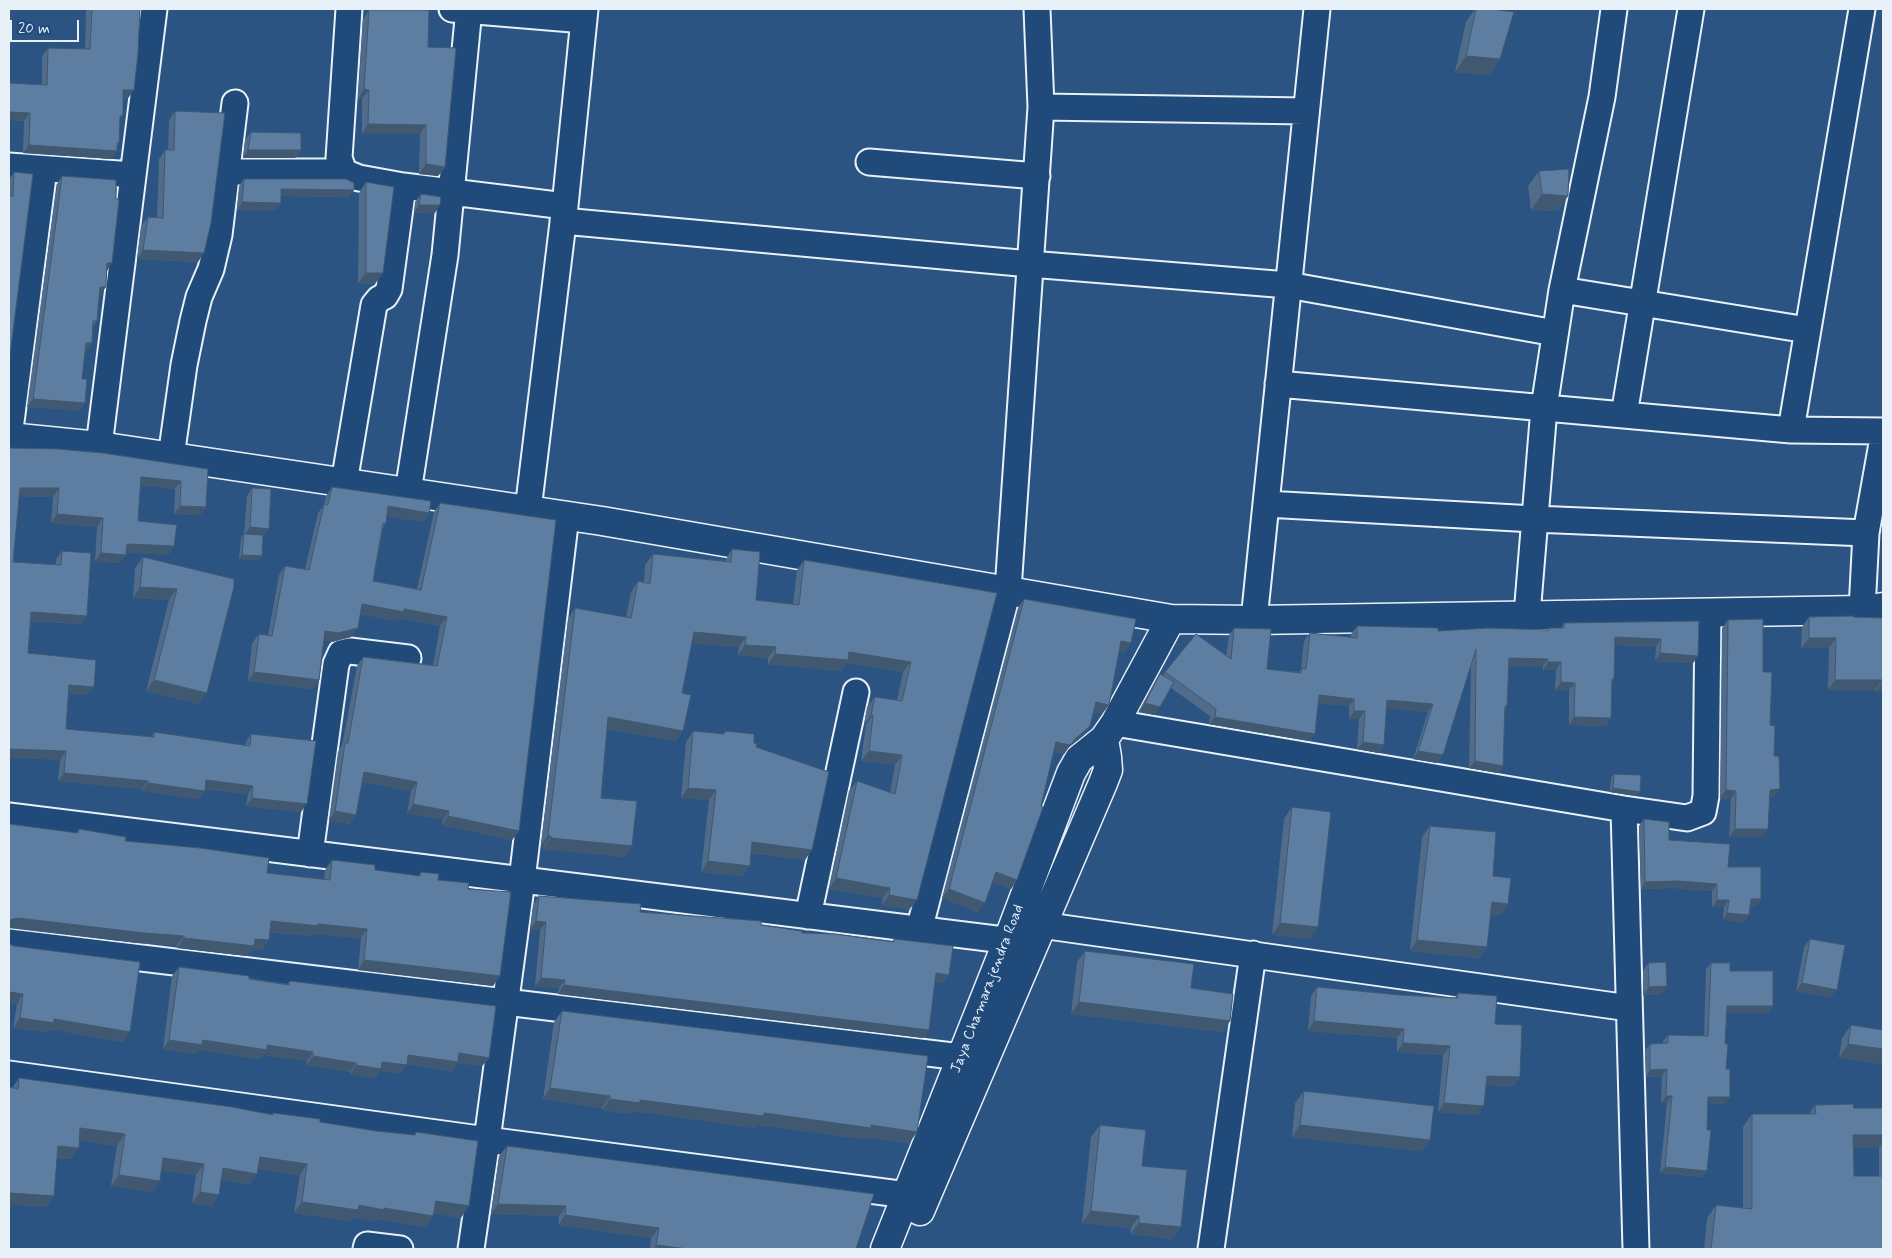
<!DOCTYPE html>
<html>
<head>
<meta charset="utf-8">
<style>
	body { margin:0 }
	#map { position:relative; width:1892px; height:1258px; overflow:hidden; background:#2b5482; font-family:Mynerve,sans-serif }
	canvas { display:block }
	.frame { position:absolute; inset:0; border:10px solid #e8f1f8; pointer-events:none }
	.scale { position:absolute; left:10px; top:20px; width:69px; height:22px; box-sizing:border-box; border:2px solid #e8f1f8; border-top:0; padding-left:6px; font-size:15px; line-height:18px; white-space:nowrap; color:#e8f1f8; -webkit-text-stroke:4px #1f4a7a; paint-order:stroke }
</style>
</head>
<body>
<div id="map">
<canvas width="1892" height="1258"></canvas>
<div class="frame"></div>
<div class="scale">20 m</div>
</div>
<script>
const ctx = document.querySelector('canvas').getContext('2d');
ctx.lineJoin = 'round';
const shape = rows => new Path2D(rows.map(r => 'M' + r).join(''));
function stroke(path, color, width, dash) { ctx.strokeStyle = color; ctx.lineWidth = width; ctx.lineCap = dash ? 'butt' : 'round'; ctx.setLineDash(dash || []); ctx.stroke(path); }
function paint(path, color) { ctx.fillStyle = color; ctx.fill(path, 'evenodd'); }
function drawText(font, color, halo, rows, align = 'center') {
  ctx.font = font + ' Mynerve,sans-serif'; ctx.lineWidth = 5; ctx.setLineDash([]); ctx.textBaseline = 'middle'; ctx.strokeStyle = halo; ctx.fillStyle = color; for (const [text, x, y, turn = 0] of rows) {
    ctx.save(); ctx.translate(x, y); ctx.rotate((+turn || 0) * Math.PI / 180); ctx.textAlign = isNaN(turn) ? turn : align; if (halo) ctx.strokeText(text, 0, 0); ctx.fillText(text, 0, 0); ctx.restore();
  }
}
const minor = shape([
	[349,9,339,158,344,172,359,178,403,186,565,206],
	[452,9,584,20],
	[1041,107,1306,111],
	[869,162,1037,176],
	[9,166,133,175],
	[226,172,344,172],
	[563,221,1030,264,1288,285,1555,333],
	[1562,290,1807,330],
	[1278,384,1791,430,1883,431],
	[1624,415,1691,9],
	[1791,430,1862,9],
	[9,437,44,169],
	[99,446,154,9],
	[171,457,184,365,193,321,199,297,211,269,219,235,235,103],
	[344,483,374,305,379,299,385,296,389,289,403,186],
	[408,492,445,255,469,9],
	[1266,504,1534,519,1866,533],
	[528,510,565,206,585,9],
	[1862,610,1866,533,1883,438],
	[1527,615,1544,408,1562,290,1602,97,1614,9],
	[1254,620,1317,9],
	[1115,723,1624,809,1636,1249],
	[1624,809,1687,818,1703,812,1706,796,1708,612],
	[9,816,1028,943],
	[310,854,336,664,341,653,350,651,408,658],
	[808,916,856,692],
	[1041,925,1629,1008],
	[919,930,1008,590,1041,107,1037,9],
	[9,942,961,1057],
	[9,1074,487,1140,907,1195,924,1201],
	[366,1249,367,1245,400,1249],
	[471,1249,487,1140,522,880,566,516],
	[1211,1249,1253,954]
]);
const major = shape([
	[9,437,99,446,602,521,1171,619,1254,620,1862,610,1883,607],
	[920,1211,1103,783,1108,770,1107,757,1104,739],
	[885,1249,1008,940,1071,773,1079,759,1104,739,1115,723,1171,619]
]);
stroke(minor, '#e8f1f8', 29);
stroke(major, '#e8f1f8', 31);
stroke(minor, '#1f4a7a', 25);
stroke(major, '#1f4a7a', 28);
paint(shape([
	[51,9,140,9,134,90,128,98,123,98,120,121,119,143,112,159,23,153,24,121,9,120,9,83,42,85,42,56,48,48,85,49,86,10],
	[1475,9,1492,9,1500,59,1489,75,1455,72,1466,22],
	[369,10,428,47,445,167,438,176,419,174,420,134,362,134,362,99,358,99,363,19],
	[175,111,198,262,137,259,141,226,148,217,157,218,159,159,165,150,168,150,169,120],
	[251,132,301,150,295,158,243,158,245,140],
	[1539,171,1568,196,1557,211,1531,210,1528,186],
	[14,172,9,363,9,180],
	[62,176,107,271,100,295,99,295,97,321,93,326,92,343,86,351,85,351,82,379,85,403,79,410,27,407,57,184],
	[244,179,349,197,281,196,276,210,237,210,239,186],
	[366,182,375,284,358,283,359,193],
	[421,194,435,213,414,213,415,202],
	[9,448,208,469,206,507,200,515,174,514,175,489,140,485,138,521,174,546,168,555,126,552,120,563,95,561,97,527,51,523,53,497,19,496,13,562,56,565,56,559,62,551,82,624,31,621,28,653,88,695,68,693,66,729,151,737,154,732,245,745,246,742,251,734,301,812,246,806,248,794,205,789,205,791,199,799,142,791,142,789,58,781,60,760,9,757],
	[332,487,429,513,423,522,387,516,386,523,383,528,373,581,417,589,434,512,440,503,519,831,512,840,442,825,443,820,407,813,411,791,363,782,350,824,329,820,338,752,342,746,357,666,363,657,433,665,440,626,399,618,397,621,360,614,351,637,332,642,324,640,319,680,312,689,248,681,252,643,259,634,268,635,279,575,285,566,305,569,318,513,324,505,326,496],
	[252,488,263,537,262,556,259,560,239,559,241,538,244,534,247,496],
	[1883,518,1883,533,1881,532],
	[732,549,756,600,793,604,797,570,804,560,997,593,909,910,881,905,883,898,829,889,849,791,857,781,890,793,895,765,861,761,866,725,864,725,867,707,875,697,897,700,903,672,846,663,841,671,768,664,768,658,738,655,739,647,692,643,682,693,676,741,607,729,601,798,632,846,625,857,543,849,544,846,541,845,568,619,575,608,626,617,631,592,638,581,644,582,645,565,653,554,725,561],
	[143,557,234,587,199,704,146,691,169,600,133,598,135,568],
	[1024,599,1125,652,1119,651,1109,705,1102,714,1093,712,1090,726,1083,736,1069,747,1064,754,1054,752,1017,880,1011,889,992,882,978,912,942,898,1018,608],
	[1809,617,1883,618,1883,692,1875,692,1875,690,1828,690,1829,648,1801,648,1802,627],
	[1728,620,1763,672,1774,756,1774,797,1769,798,1768,829,1763,837,1729,837,1731,799,1720,798,1722,628],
	[1699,621,1698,656,1693,663,1655,661,1656,647,1615,645,1614,679,1612,682,1611,718,1606,726,1569,725,1569,690,1555,690,1556,670,1543,670,1543,666,1509,666,1507,706,1505,709,1503,766,1498,773,1469,768,1471,666,1437,763,1413,759,1428,712,1387,708,1379,753,1357,749,1359,719,1349,719,1349,706,1318,703,1310,741,1209,724,1210,716,1171,688,1154,715,1139,711,1155,682,1160,674,1163,675,1165,672,1226,656,1229,635,1234,628,1267,669,1299,672,1301,669,1304,641,1310,633,1351,637,1351,634,1357,626,1438,631,1548,630,1549,628,1561,628,1564,623],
	[693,731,723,734,725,731,754,743,756,747,805,860,751,853,742,876,701,872,709,800,681,798,686,742],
	[1614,774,1637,796,1610,792,1611,778],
	[1292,807,1310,939,1272,935,1284,819],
	[1644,819,1669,840,1728,867,1761,899,1756,906,1750,906,1745,922,1723,920,1724,907,1712,907,1712,891,1673,888,1641,889,1639,826],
	[1430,826,1493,876,1508,904,1501,915,1491,914,1487,947,1479,958,1410,951,1422,837],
	[79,829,125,841,267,873,324,879,325,870,332,860,375,870,418,876,421,872,438,880,468,889,500,976,493,986,358,970,361,938,312,934,311,936,270,932,262,950,252,949,247,956,177,948,177,945,137,943,11,928],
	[539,896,640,912,761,925,802,933,892,942,894,939,949,975,943,983,935,982,929,1030,923,1038,558,994,559,988,535,986,540,930,530,929,533,905],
	[1810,939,1831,997,1796,991,1804,947],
	[9,944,130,1032,123,1042,50,1029,47,1032,13,1028,17,1004],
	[1085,951,1191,988,1230,1021,1222,1032,1071,1014,1077,962],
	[1648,963,1667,986,1661,994,1643,995,1643,971],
	[1711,963,1730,971,1773,1006,1769,1013,1727,1013,1725,1044,1725,1104,1708,1103,1707,1171,1702,1177,1660,1173,1667,1103,1661,1103,1662,1076,1646,1077,1645,1050,1650,1044,1663,1043,1663,1041,1668,1035,1704,1036,1706,969],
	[179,967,287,984,290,981,489,1058,482,1066,458,1063,452,1071,407,1064,400,1074,380,1071,375,1078,350,1074,350,1072,306,1065,307,1061,264,1055,260,1059,199,1050,196,1054,163,1049,172,976],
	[1317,987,1400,995,1455,998,1458,993,1495,1024,1520,1077,1514,1086,1486,1085,1478,1115,1438,1112,1443,1055,1397,1052,1397,1038,1308,1031,1311,996],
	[562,1011,917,1132,909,1143,865,1137,863,1139,758,1125,756,1128,634,1111,632,1114,602,1110,602,1108,543,1099,554,1022],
	[1851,1025,1883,1030,1883,1064,1839,1058,1842,1038],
	[19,1078,272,1114,273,1113,320,1122,376,1131,414,1135,416,1132,461,1218,434,1213,426,1227,377,1219,376,1221,353,1217,350,1221,294,1213,300,1175,258,1169,257,1174,249,1185,221,1180,219,1195,211,1206,192,1203,196,1175,162,1170,152,1192,111,1186,117,1146,79,1140,71,1159,57,1158,47,1207,9,1204,9,1087,12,1088],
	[1304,1091,1430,1140,1421,1151,1292,1137,1295,1103],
	[1815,1105,1854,1108,1883,1108,1883,1249,1704,1249,1707,1218,1716,1205,1743,1208,1743,1127,1752,1114,1809,1114],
	[1854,1148,1879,1148,1879,1176,1854,1176],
	[1100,1125,1173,1239,1130,1234,1131,1228,1082,1223,1091,1137],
	[507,1146,856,1249,650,1249,651,1238,558,1225,559,1216,491,1214,499,1156]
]), '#506c8a');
paint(shape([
	[51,9,87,9,86,10],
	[1466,56,1500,59,1489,75,1455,72],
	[364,89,369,90,362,99,358,99],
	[123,90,134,90,128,98,118,98],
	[9,112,30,113,24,121,9,120],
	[368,124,426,125,420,134,362,134],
	[29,145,117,151,112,159,23,153],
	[248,150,301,150,295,158,243,158],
	[426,164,445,167,438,176,419,174],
	[281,189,354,190,349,197,276,196],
	[1542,194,1568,196,1557,211,1531,210],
	[242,202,281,203,276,210,237,210],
	[419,205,440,205,435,213,414,213],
	[143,250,204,253,198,262,137,259],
	[107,263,112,263,107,271],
	[366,273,383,273,375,284,358,283],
	[100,287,106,287,100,295,94,295],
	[86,343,92,343,86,351,80,351],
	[33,399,85,403,79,410,27,407],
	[141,477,181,481,175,489,135,485],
	[20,488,59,488,53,497,14,496],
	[180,506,206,507,200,515,174,514],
	[388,506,429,513,423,522,382,515],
	[57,514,103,518,97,527,51,523],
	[250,527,269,529,263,537,244,535],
	[127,544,174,546,168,555,122,552],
	[101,553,126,555,120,563,95,561],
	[242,555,262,556,259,560,239,559],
	[140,587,177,589,169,600,133,598],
	[362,604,404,609,447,617,440,626,399,618,397,621,355,613],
	[31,612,87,616,82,624,25,620],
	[358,628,351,637,332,642,319,640,325,631],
	[694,632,746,637,739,647,686,643],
	[1615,637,1661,639,1656,647,1610,645],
	[1809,638,1836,638,1829,648,1801,648],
	[1121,641,1131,643,1125,652,1114,650],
	[745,645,776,647,768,658,738,655],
	[849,652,911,662,903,672,846,663,841,671,768,664,775,654],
	[1660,653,1698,656,1693,663,1655,661],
	[1509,658,1548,659,1543,666,1504,666],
	[1548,662,1561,662,1556,670,1543,670],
	[254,672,319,680,312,689,248,681],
	[154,680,207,693,199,704,146,691],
	[1835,680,1882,680,1875,690,1828,690],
	[1561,682,1575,683,1569,690,1555,690],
	[1882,682,1883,682,1883,692,1875,692],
	[69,685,94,687,88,695,63,693],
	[1319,695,1354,699,1349,706,1314,703],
	[1387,700,1433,704,1428,712,1382,708],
	[1096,702,1109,705,1102,714,1090,711],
	[1145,703,1160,707,1154,715,1139,711],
	[1354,711,1365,711,1359,719,1349,719],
	[871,715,873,715,866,725,864,725],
	[608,717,683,731,676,741,601,728],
	[1215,717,1315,734,1310,741,1209,724],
	[1574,717,1611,718,1606,726,1569,725],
	[1090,726,1083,736,1069,747,1064,754,1050,751,1056,742,1076,738],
	[1363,742,1384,745,1379,753,1357,749],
	[9,749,66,751,60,760,9,757],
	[869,751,902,755,895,765,861,761],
	[1418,751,1443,755,1437,763,1413,759],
	[1475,761,1503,766,1498,773,1469,768],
	[364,772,417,782,411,791,358,781],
	[64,773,148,781,142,789,58,781],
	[206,780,253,786,248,794,200,788],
	[148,783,205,791,199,799,142,791],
	[688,788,716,790,709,800,681,798],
	[1613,788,1640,792,1637,796,1610,792],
	[1780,789,1774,797,1764,798,1770,790],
	[1726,790,1736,791,1731,799,1720,798],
	[252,798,307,804,301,812,246,806],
	[413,804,449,811,443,820,407,813],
	[335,811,356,815,350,824,329,820],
	[448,816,519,831,512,840,442,825],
	[1735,829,1768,829,1763,837,1729,837],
	[548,835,551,836,544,846,541,845],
	[551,838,632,846,625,857,543,849],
	[752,842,812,850,805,860,745,852],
	[708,861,750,866,742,876,701,872],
	[996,872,1017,880,1011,889,990,881],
	[836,878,890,888,883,898,829,889],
	[1678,881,1717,884,1712,891,1673,888,1641,889,1645,882],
	[949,889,985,903,978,912,942,898],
	[889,895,917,900,909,910,881,905],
	[1751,899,1761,899,1756,906,1746,906],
	[1717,900,1729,900,1724,907,1712,907],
	[1492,902,1508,904,1501,915,1485,913],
	[1727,913,1749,915,1745,922,1723,920],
	[18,918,184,936,177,945,137,943,9,928,9,920],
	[271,921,318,924,367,929,361,938,312,934,311,936,264,931],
	[536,921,546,922,540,930,530,929],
	[1280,923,1318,927,1310,939,1272,935],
	[184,938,255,939,269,940,262,950,252,949,247,956,177,948],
	[1417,940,1487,947,1479,958,1410,951],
	[364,960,500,976,493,986,358,970],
	[936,973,949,975,943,983,931,982],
	[541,978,565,980,559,988,535,986],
	[1802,983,1837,990,1831,997,1796,991],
	[564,985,929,1030,923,1038,558,994],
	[1667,986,1661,994,1643,995,1649,987],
	[9,992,23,994,17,1004,9,1003],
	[1079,1002,1230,1021,1222,1032,1071,1014],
	[1727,1006,1773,1006,1769,1013,1723,1013],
	[20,1018,54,1019,130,1032,123,1042,50,1029,47,1032,13,1028],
	[1314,1021,1404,1029,1397,1038,1308,1031],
	[169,1040,203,1040,267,1045,313,1052,307,1061,264,1055,260,1059,199,1050,196,1054,163,1049],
	[1403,1043,1450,1046,1443,1055,1397,1052],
	[1848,1044,1883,1049,1883,1064,1839,1058],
	[459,1053,489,1058,482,1066,458,1063,452,1071,402,1063,408,1055],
	[313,1056,356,1063,350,1072,306,1065],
	[382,1062,407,1065,400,1074,380,1071,375,1078,350,1074,356,1065],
	[1667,1069,1662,1076,1646,1077,1650,1070],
	[1487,1076,1520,1077,1514,1086,1480,1085],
	[550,1088,610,1096,602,1108,543,1099],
	[1666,1096,1672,1096,1667,1103,1661,1103],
	[1708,1097,1730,1097,1725,1104,1704,1103],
	[610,1099,640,1100,764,1113,871,1125,917,1132,909,1143,865,1137,863,1139,758,1125,756,1128,634,1111,632,1114,602,1110],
	[1444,1103,1484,1106,1478,1115,1438,1112],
	[1300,1125,1430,1140,1421,1151,1292,1137],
	[80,1128,125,1134,117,1146,72,1139],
	[1853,1135,1883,1135,1883,1142,1879,1148,1844,1148],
	[58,1146,79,1148,71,1159,50,1157],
	[260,1157,307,1164,300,1175,252,1168],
	[163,1158,204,1164,196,1175,156,1169],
	[1665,1167,1707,1171,1702,1177,1660,1173],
	[223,1168,257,1174,249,1185,215,1179],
	[119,1175,160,1181,152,1192,111,1186],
	[200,1192,219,1195,211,1206,192,1203],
	[9,1193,54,1196,47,1207,9,1204],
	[436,1201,469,1206,461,1218,428,1212],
	[302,1202,384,1208,433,1216,426,1227,377,1219,376,1221,353,1217,350,1221,294,1213],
	[498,1204,566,1206,559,1216,491,1214],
	[1091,1211,1139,1216,1131,1228,1082,1223],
	[565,1215,659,1228,651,1238,558,1225],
	[1139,1223,1181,1227,1173,1239,1130,1234],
	[656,1245,688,1249,653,1249]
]), '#415871');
const building = shape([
	[92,9,140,9,138,54,134,90,123,90,123,116,120,116,119,143,117,143,117,151,29,145,30,113,9,112,9,83,47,85,48,48,90,49,92,9],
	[1476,9,1492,9,1514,12,1500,59,1466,56,1476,9],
	[369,10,429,10,428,47,456,48,445,167,426,164,426,125,368,124,369,90,364,89,369,10],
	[175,111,225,113,211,223,204,253,143,250,148,217,163,218,165,150,174,150,175,111],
	[251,132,301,133,301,150,248,150,251,132],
	[1569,169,1568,196,1542,194,1539,171,1569,169],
	[14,172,33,174,9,363,9,196,13,196,14,172],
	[62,176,116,180,116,199,119,200,112,263,107,263,106,287,100,287,97,321,93,321,92,343,86,343,82,379,87,379,85,403,33,399,62,176],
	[244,179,346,179,354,183,354,190,281,189,281,203,242,202,244,179],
	[366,182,394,187,383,273,366,273,366,182],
	[421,194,441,197,440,205,419,205,421,194],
	[9,446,9,448,58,449,103,453,208,469,206,507,180,506,181,481,141,477,138,521,177,525,174,546,127,544,126,555,101,553,103,518,57,514,59,488,20,488,13,562,61,565,62,551,91,553,87,616,31,612,28,653,96,660,94,687,69,685,66,729,154,737,154,732,250,746,251,734,316,741,307,804,252,798,253,786,206,780,205,791,148,783,148,781,64,773,66,751,9,749,9,446],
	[332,487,431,501,429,513,388,506,386,523,383,523,373,581,421,590,440,503,556,520,519,831,448,816,449,811,413,804,417,782,364,772,356,815,335,811,345,743,348,743,363,657,437,666,447,617,404,609,404,612,362,604,358,628,338,633,325,631,319,680,254,672,259,634,272,636,285,566,309,570,324,504,328,505,332,487],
	[252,488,271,489,269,529,250,527,252,488],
	[244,534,263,535,262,556,242,555,244,534],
	[732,549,760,552,756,600,799,605,804,560,997,593,917,900,889,895,890,888,836,878,857,781,895,794,902,755,869,751,873,715,871,715,875,697,902,701,911,662,849,652,848,660,775,654,776,647,745,645,746,637,694,632,682,693,691,695,683,731,608,717,601,798,637,801,632,846,551,838,551,836,548,835,575,608,631,618,638,581,650,584,653,554,731,562,732,549],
	[143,557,234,579,234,587,207,693,154,680,177,589,140,587,143,557],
	[1024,599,1136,619,1131,643,1121,641,1109,705,1096,702,1090,726,1076,738,1070,745,1056,742,1041,806,1043,807,1017,880,996,872,985,903,949,889,1024,599],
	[1853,616,1853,617,1883,618,1883,682,1882,682,1882,680,1835,680,1836,638,1809,638,1809,617,1853,616],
	[1763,619,1763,672,1772,672,1770,725,1775,726,1774,756,1779,756,1780,789,1770,790,1768,829,1735,829,1736,791,1726,790,1728,620,1763,619],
	[1699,621,1698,656,1660,653,1661,639,1615,637,1614,679,1612,679,1611,718,1574,717,1575,683,1561,682,1561,662,1548,662,1548,659,1509,658,1507,706,1505,706,1503,766,1475,761,1476,649,1443,755,1418,751,1433,704,1387,700,1384,745,1363,742,1365,711,1354,711,1354,699,1319,695,1315,734,1215,717,1216,709,1165,672,1196,634,1231,659,1234,628,1271,629,1267,669,1301,673,1302,668,1306,669,1310,633,1357,638,1357,626,1438,628,1438,631,1489,628,1549,630,1549,628,1564,628,1564,623,1699,621],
	[1160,674,1174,682,1160,707,1145,703,1160,674],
	[693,731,724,734,725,731,754,734,754,743,757,744,756,747,829,772,812,850,752,842,750,866,708,861,716,790,688,788,693,731],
	[1614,774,1641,775,1640,792,1613,788,1614,774],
	[1292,807,1331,812,1318,927,1280,923,1292,807],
	[1644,819,1669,822,1669,840,1730,844,1728,867,1761,867,1761,899,1751,899,1749,915,1727,913,1729,900,1717,900,1717,884,1678,881,1645,882,1644,819],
	[9,824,78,833,79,829,126,837,125,841,200,848,269,858,267,873,330,880,332,860,375,865,375,870,420,876,421,872,439,874,438,880,469,883,468,889,511,892,500,976,364,960,367,929,318,924,318,926,271,921,269,940,255,939,254,946,184,938,184,936,144,933,18,918,9,920,9,824],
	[1430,826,1496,832,1493,876,1511,878,1508,904,1492,902,1487,947,1417,940,1430,826],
	[539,896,641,904,640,912,761,921,761,925,802,931,802,933,835,934,894,942,894,939,953,946,949,975,936,973,929,1030,564,985,565,980,541,978,546,922,536,921,539,896],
	[1810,939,1845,945,1837,990,1802,983,1810,939],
	[9,944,14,946,140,962,130,1032,54,1019,54,1023,20,1018,23,994,9,992,9,944],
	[1085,951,1194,964,1191,988,1233,994,1230,1021,1079,1002,1085,951],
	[1666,962,1667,986,1649,987,1648,963,1666,962],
	[1711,963,1730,963,1730,971,1773,971,1773,1006,1727,1006,1725,1044,1728,1044,1726,1069,1730,1069,1730,1097,1708,1097,1707,1130,1711,1130,1707,1171,1665,1167,1672,1096,1666,1096,1667,1069,1650,1070,1650,1044,1668,1043,1668,1035,1708,1036,1711,963],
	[179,967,249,976,249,979,289,985,290,981,496,1006,489,1058,459,1053,458,1062,408,1055,407,1065,382,1062,381,1069,356,1065,356,1063,313,1056,313,1052,267,1045,267,1050,203,1040,202,1045,169,1040,179,967],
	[1317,987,1400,995,1458,998,1458,993,1497,996,1495,1024,1522,1025,1520,1077,1487,1076,1484,1106,1444,1103,1450,1046,1403,1043,1404,1029,1314,1021,1317,987],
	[562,1011,928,1056,917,1132,871,1125,871,1128,764,1113,763,1116,640,1100,640,1103,610,1099,610,1096,550,1088,562,1011],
	[1851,1025,1883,1030,1883,1049,1848,1044,1851,1025],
	[19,1078,232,1107,273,1115,273,1113,320,1119,320,1122,376,1131,415,1135,416,1132,478,1141,469,1206,436,1201,433,1216,384,1208,384,1210,359,1205,358,1210,302,1202,307,1164,260,1157,257,1174,223,1168,219,1195,200,1192,204,1164,163,1158,160,1181,119,1175,125,1134,80,1128,79,1148,58,1146,54,1196,9,1193,9,1087,18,1089,19,1078],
	[1304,1091,1434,1106,1430,1140,1300,1125,1304,1091],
	[1853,1104,1854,1108,1883,1108,1883,1135,1853,1135,1854,1176,1883,1176,1883,1249,1711,1249,1716,1205,1752,1209,1752,1114,1816,1114,1815,1105,1853,1104],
	[1100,1125,1146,1130,1142,1166,1187,1170,1181,1227,1139,1223,1139,1216,1091,1211,1100,1125],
	[507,1146,874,1194,856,1249,688,1249,656,1245,659,1228,565,1215,566,1206,498,1204,507,1146]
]);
paint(building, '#5d7da1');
stroke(building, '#415871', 1);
drawText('15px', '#e8f1f8', '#1f4a7a', [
	["Jaya Chamarajendra Road",988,989,-69]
]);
</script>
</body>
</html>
